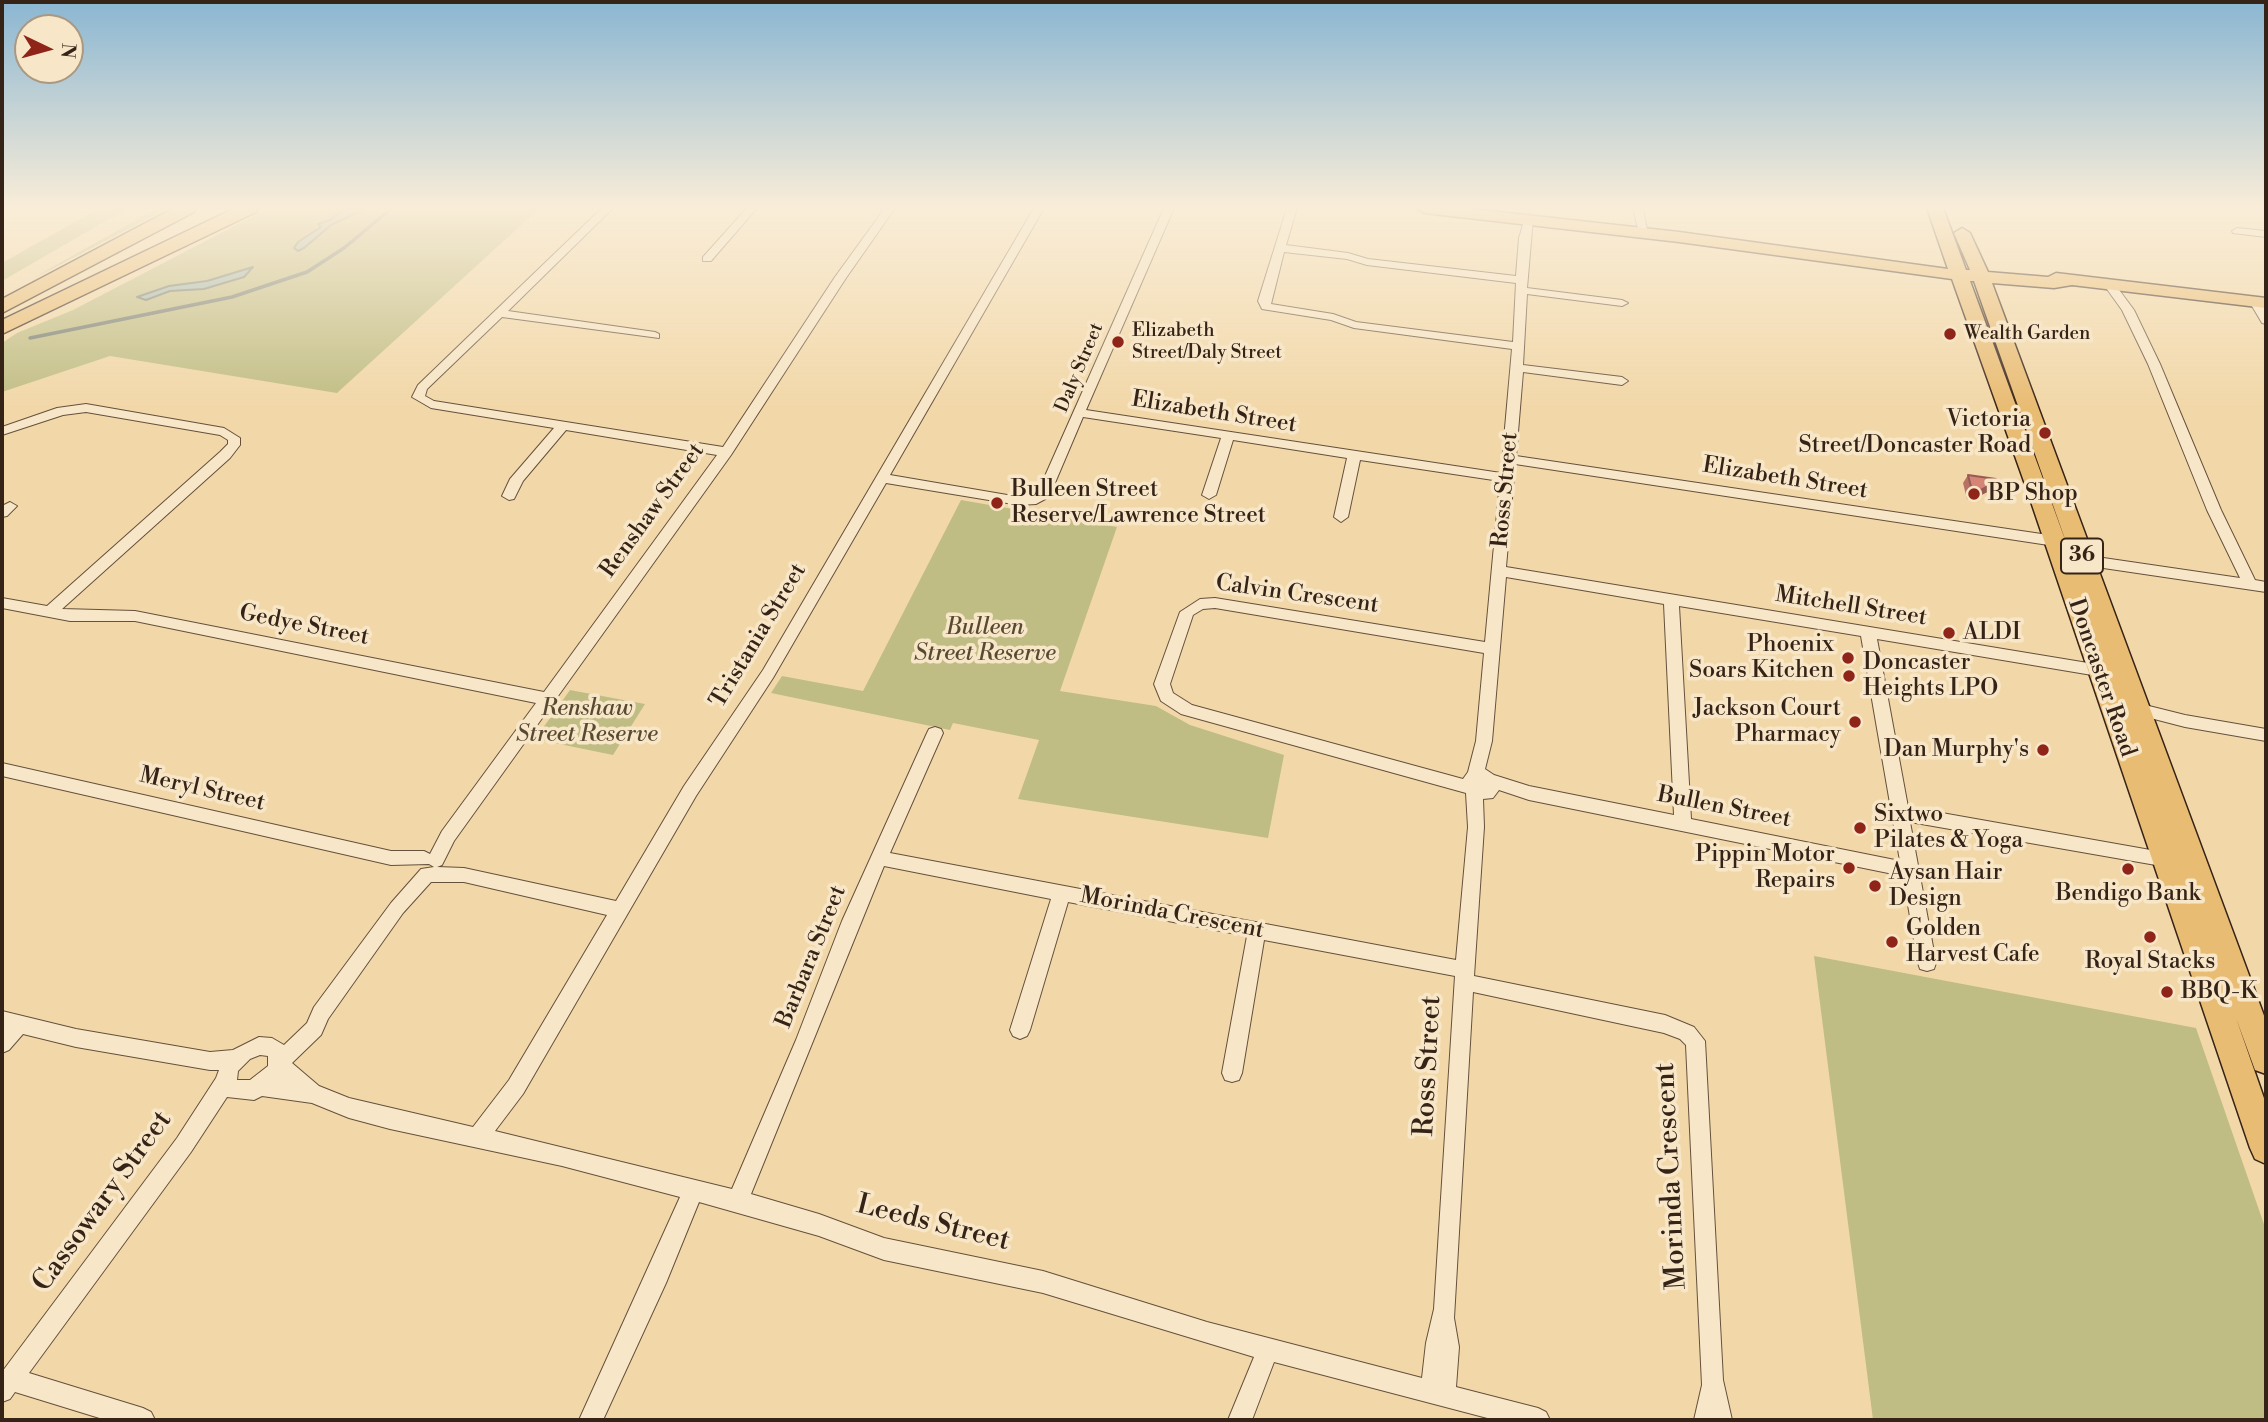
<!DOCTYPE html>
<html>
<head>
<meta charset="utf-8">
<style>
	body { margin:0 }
	#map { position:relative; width:2268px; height:1422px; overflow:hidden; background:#f2d8a9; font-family:"Libre Bodoni",serif }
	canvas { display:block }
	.frame { position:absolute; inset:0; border:4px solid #362317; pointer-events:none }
	.north { position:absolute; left:14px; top:14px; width:70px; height:70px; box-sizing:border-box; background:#f7e6c7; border:2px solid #aa9881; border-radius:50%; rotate:95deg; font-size:19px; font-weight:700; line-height:28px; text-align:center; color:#362317 }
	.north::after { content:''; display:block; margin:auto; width:24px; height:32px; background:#8f2418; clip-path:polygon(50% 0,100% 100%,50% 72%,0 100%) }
</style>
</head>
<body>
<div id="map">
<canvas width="2268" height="1422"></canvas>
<div class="frame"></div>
<div class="north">N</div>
</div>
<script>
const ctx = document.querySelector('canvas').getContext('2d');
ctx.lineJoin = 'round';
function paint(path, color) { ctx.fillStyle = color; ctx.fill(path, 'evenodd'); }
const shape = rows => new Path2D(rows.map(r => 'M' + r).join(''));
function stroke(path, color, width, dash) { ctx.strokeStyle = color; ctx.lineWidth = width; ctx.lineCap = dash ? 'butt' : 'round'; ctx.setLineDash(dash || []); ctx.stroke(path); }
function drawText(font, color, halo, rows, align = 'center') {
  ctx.font = font + ' "Libre Bodoni",serif'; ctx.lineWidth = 7; ctx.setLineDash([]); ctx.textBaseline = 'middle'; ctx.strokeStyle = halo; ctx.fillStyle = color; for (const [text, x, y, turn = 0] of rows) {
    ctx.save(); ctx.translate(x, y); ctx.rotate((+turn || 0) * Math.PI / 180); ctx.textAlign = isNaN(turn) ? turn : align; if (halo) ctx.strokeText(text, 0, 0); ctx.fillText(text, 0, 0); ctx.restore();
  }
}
paint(shape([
	[99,208,128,208,2,281,2,263],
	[157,208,169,208,32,279,51,268],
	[269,208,540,208,337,393,110,356,2,392,2,343,17,333,73,310],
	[961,500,1117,527,1060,691,1156,706,1190,725,1284,755,1268,838,1018,799,1039,740,953,723,950,730,771,693,782,676,863,691],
	[570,690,645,704,613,755,535,739],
	[1814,956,2196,1028,2266,1230,2266,1420,1873,1420]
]), '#c0bd84');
const water = shape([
	[346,208,367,208,331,225,304,248,298,251,294,248,298,242,321,227,318,224,330,220,346,208],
	[253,267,244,277,204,289,170,291,146,300,137,297,169,286,207,281,253,267]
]);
paint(water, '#9db8b1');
stroke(water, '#747c73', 2);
stroke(shape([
	[30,338,232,297,307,272,344,248,392,208]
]), '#747c73', 3.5);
const street = shape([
	[602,208,613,208,508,311,655,332,659,334,659,338,502,317,427,389,425,396,434,401,723,447,835,277,885,208,895,208,846,278,731,455,454,841,442,865,437,867,464,868,616,901,684,786,763,670,1034,208,1044,208,890,475,1019,497,1037,494,1164,208,1174,208,1086,410,1501,473,1512,349,1354,328,1331,320,1262,309,1258,301,1287,208,1297,208,1286,245,1348,253,1368,259,1516,276,1519,238,1525,218,1533,218,1527,288,1622,300,1628,303,1622,306,1527,294,1523,365,1622,377,1628,381,1622,385,1523,372,1516,456,2055,536,2062,541,2055,546,1515,464,1506,567,2094,664,2099,658,2109,658,2112,662,2103,674,2098,676,1877,639,1908,807,2173,854,2179,856,2182,861,2179,866,2173,868,1910,822,1936,963,1934,969,1927,971,1920,969,1918,963,1903,876,1529,800,1499,790,1493,798,1483,799,1484,827,1474,976,1665,1015,1694,1027,1705,1041,1723,1380,1732,1420,1694,1420,1702,1385,1686,1045,1680,1039,1664,1033,1473,992,1454,1318,1459,1347,1456,1387,1538,1408,1546,1412,1550,1420,1495,1420,1274,1362,1252,1420,1228,1420,1254,1357,1043,1293,884,1260,819,1236,699,1202,666,1283,603,1420,579,1420,680,1197,562,1166,390,1129,349,1118,312,1103,262,1096,254,1100,227,1097,191,1152,29,1373,143,1408,151,1412,155,1420,106,1420,15,1392,10,1399,2,1402,2,1372,177,1138,216,1078,219,1070,210,1070,76,1047,23,1034,9,1050,2,1053,2,1011,76,1029,210,1052,233,1050,259,1037,272,1038,284,1045,307,1023,314,1007,391,903,421,869,434,867,429,864,391,865,2,776,2,763,391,851,424,851,430,854,442,831,536,703,135,621,70,621,2,608,2,598,47,606,220,452,228,444,228,440,220,435,86,412,63,415,2,435,2,427,57,408,86,404,224,428,240,438,240,445,230,458,62,609,135,611,544,692,717,455,566,430,523,481,514,499,509,500,502,496,510,479,554,428,431,408,412,397,418,385,602,208],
	[1284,252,1347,259,1367,265,1516,283,1513,342,1356,322,1333,314,1271,304,1284,252],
	[1083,417,1221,438,1202,495,1209,499,1216,495,1233,440,1347,458,1334,517,1341,522,1348,517,1360,460,1500,481,1485,642,1215,598,1200,599,1180,612,1154,684,1161,701,1181,714,1466,793,1468,827,1456,960,890,853,943,733,941,729,935,727,929,729,927,733,842,921,796,1040,732,1189,495,1131,523,1094,696,796,773,678,886,483,1019,505,1036,504,1049,497,1083,417],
	[1506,577,1664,604,1674,815,1529,786,1494,775,1485,769,1492,741,1506,577],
	[1679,606,1861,636,1900,861,1691,819,1679,606],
	[1215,608,1484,653,1476,741,1468,772,1463,779,1192,705,1173,693,1170,684,1193,615,1203,609,1215,608],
	[884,866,1051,899,1010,1030,1013,1036,1020,1039,1027,1036,1030,1030,1068,902,1247,936,1222,1073,1225,1080,1232,1082,1239,1080,1242,1073,1264,940,1455,976,1434,1309,1426,1343,1422,1378,1207,1322,1043,1271,884,1238,819,1214,751,1194,884,866],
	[431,882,464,882,607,915,509,1080,473,1127,349,1098,319,1086,292,1063,321,1035,328,1019,403,913,431,882],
	[260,1055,268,1056,268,1066,250,1080,237,1080,238,1071,250,1059,260,1055],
	[747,208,757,208,711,261,703,261,703,257,747,208],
	[1633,208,1643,208,1648,235,1639,233,1633,208],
	[2237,228,2266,231,2266,237,2233,233,2232,231,2237,228],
	[2110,282,2114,283,2134,310,2160,364,2221,510,2255,580,2266,582,2266,592,2083,565,2076,560,2083,555,2240,578,2207,510,2148,364,2122,310,2104,285,2110,282],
	[2255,298,2259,299,2266,311,2266,324,2262,323,2249,301,2255,298],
	[10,502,17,506,7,516,2,517,2,506,10,502],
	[2137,703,2185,715,2266,729,2266,741,2185,727,2131,713,2129,709,2131,705,2137,703]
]);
const primary = shape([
	[1416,208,1463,208,1679,232,1948,269,1927,208,1943,208,1966,270,1970,270,1954,233,1962,228,1970,233,1988,272,2048,277,2056,273,2266,298,2266,308,2072,285,2054,288,1992,283,2266,1021,2266,1074,2255,1070,2236,1018,2266,1104,2266,1164,2255,1159,2250,1148,2026,487,1952,279,1679,242,1424,213,1416,208],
	[1970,281,1974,281,2072,559,2046,487,1970,281]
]);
const highway = shape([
	[174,208,196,208,194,212,2,313,2,299,174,208],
	[235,208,258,208,256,212,2,334,2,320,235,208]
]);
stroke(street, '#65503c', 2);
stroke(primary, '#362317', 3);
stroke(highway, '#362317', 3);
paint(street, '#f7e6c7');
paint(primary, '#e9bc74');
paint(highway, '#e9bc74');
paint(shape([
	[1968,475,1996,482,1991,490,1972,500,1967,499,1963,483]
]), '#b77265');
paint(shape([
	[1996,482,1991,490,1972,500,1977,492]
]), '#955c53');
const building = shape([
	[1968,475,1996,479,1996,482,1977,492,1972,491,1968,475]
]);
paint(building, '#d58476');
stroke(building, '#955c53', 2);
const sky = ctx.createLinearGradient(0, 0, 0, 407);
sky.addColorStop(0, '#8ab6d2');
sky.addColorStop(0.51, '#f9edd8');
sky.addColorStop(1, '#f9edd800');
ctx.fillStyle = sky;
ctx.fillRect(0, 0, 2268, 407);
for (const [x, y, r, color] of [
	[1950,334,7,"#8f2418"],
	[1118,342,7,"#8f2418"],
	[2045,433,7,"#8f2418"],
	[1974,494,7,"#8f2418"],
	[997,503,7,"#8f2418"],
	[1949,633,7,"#8f2418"],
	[1848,658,7,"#8f2418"],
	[1849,676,7,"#8f2418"],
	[1855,722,7,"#8f2418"],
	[2043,750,7,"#8f2418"],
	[1860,828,7,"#8f2418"],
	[1849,868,7,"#8f2418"],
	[2128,869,7,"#8f2418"],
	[1875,886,7,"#8f2418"],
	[2150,937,7,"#8f2418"],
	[1892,942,7,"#8f2418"],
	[2167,992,7,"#8f2418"]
]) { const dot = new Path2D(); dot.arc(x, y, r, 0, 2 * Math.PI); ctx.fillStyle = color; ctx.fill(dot); stroke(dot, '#f7e6c7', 2.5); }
drawText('19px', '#362317', '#f7e6c7', [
	["Elizabeth",1132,331],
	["Street/Daly Street",1132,353],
	["Wealth Garden",1964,334]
], 'left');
drawText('19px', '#362317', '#f7e6c7', [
	["Daly Street",1080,368,-67]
]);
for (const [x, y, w] of [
	[2082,556,42]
]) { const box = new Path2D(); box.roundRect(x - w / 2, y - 17.5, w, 35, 5); ctx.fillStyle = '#f7e6c7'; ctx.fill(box); stroke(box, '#362317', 2); }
drawText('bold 21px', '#362317', null, [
	["36",2082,556]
]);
drawText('23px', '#362317', '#f7e6c7', [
	["Elizabeth Street",1214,413,9],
	["Elizabeth Street",1785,479,9],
	["Ross Street",1506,490,-85],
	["Renshaw Street",653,511,-54],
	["Calvin Crescent",1297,595,8],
	["Mitchell Street",1851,607,9],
	["Gedye Street",304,626,11],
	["Tristania Street",759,636,-59],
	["Doncaster Road",2101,678,71],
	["Meryl Street",202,790,13],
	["Bullen Street",1724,808,11],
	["Morinda Crescent",1172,914,11],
	["Barbara Street",812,957,-68]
]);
drawText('23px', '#362317', '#f7e6c7', [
	["Victoria",2031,420,"right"],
	["Street/Doncaster Road",2031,446,"right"],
	["Bulleen Street",1011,490],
	["Reserve/Lawrence Street",1011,516],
	["BP Shop",1988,494],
	["ALDI",1963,633],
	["Phoenix",1834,645,"right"],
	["Soars Kitchen",1834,671,"right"],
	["Doncaster",1863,663],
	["Heights LPO",1863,689],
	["Jackson Court",1841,709,"right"],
	["Pharmacy",1841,735,"right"],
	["Dan Murphy's",2029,750,"right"],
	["Sixtwo",1874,815],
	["Pilates & Yoga",1874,841],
	["Pippin Motor",1835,855,"right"],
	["Repairs",1835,881,"right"],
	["Aysan Hair",1889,873],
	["Design",1889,899],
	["Bendigo Bank",2128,894,"center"],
	["Golden",1906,929],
	["Harvest Cafe",1906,955],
	["Royal Stacks",2150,962,"center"],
	["BBQ-K",2181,992]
], 'left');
drawText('italic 23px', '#584a32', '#f7e6c7', [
	["Bulleen",985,628],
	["Street Reserve",985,654],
	["Renshaw",587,709],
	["Street Reserve",587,735]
]);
drawText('28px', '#362317', '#f7e6c7', [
	["Ross Street",1429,1066,-87],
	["Morinda Crescent",1672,1176,-93],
	["Cassowary Street",103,1202,-54],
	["Leeds Street",933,1224,14]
]);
</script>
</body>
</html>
